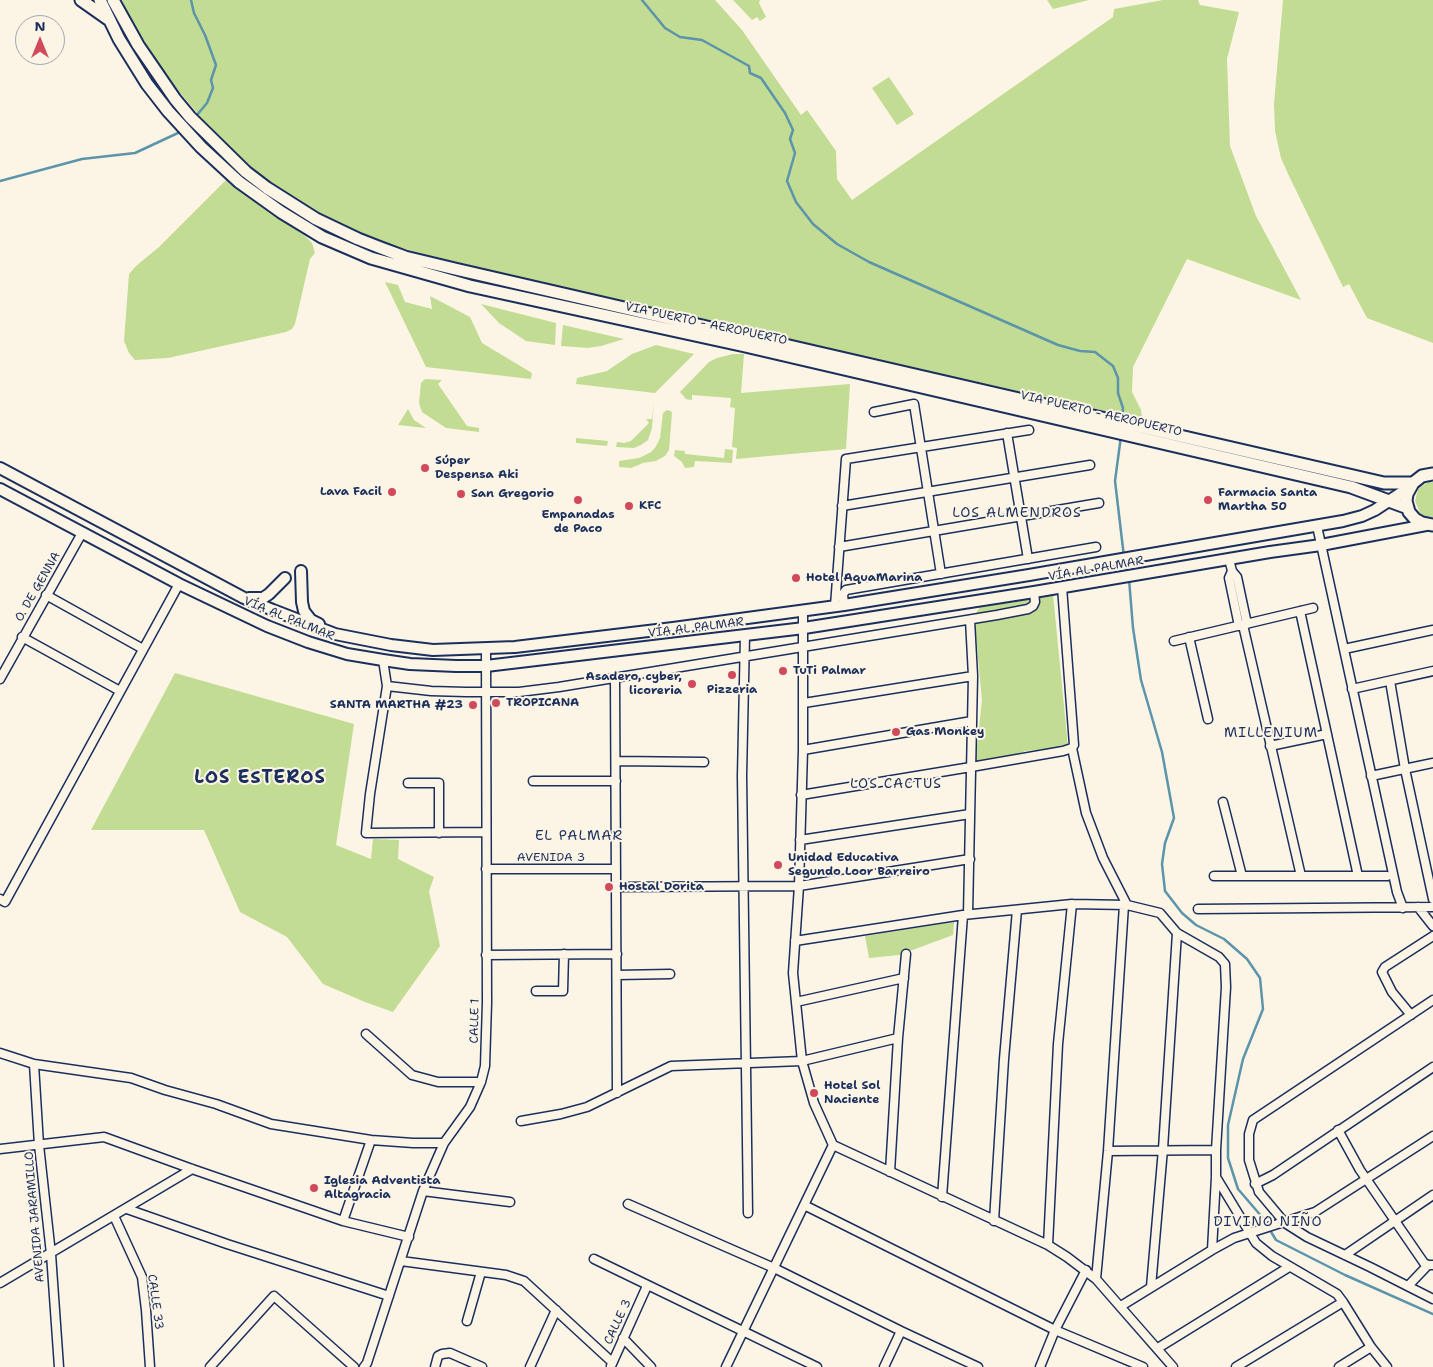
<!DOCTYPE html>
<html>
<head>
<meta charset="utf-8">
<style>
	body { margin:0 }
	#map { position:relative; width:1433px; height:1367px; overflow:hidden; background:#fcf5e5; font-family:"Shantell Sans",sans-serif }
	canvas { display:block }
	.north { position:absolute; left:15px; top:15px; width:50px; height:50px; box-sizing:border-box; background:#fcf5e5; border:1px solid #a2a6af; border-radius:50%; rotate:0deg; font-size:14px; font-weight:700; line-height:20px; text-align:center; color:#1b2f5e }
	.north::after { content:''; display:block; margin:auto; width:18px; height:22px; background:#d1495b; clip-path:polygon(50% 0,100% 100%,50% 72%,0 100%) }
</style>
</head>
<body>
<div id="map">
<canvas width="1433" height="1367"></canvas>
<div class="north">N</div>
</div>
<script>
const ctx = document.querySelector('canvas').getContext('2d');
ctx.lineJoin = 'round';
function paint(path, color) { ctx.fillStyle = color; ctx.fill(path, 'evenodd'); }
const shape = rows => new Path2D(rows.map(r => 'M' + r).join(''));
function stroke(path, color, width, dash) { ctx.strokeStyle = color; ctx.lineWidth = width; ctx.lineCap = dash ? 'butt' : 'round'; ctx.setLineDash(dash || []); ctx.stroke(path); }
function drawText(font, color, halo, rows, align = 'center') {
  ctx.font = font + ' "Shantell Sans",sans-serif'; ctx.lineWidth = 4; ctx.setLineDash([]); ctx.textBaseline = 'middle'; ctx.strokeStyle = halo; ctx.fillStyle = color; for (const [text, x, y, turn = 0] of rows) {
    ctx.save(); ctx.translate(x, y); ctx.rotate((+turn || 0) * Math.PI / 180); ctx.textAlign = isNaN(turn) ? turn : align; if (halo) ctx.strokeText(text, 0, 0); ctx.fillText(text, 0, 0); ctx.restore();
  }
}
paint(shape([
	[122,0,715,0,742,30,801,115,807,110,836,151,837,179,852,200,1113,17,1114,9,1163,0,1198,0,1200,5,1239,12,1227,59,1230,146,1256,216,1301,300,1187,259,1133,367,1132,392,1141,410,1142,417,1140,419,571,290,428,255,383,243,325,217,288,195,248,165,208,126,167,77,130,18],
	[733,0,760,0,759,3,766,17,760,21,757,17,752,20],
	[1047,0,1089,0,1053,9],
	[1283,0,1433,0,1433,343,1367,318,1349,284,1343,287,1289,176,1281,158,1275,131,1274,104],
	[889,77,914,114,897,125,872,88],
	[226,180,305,236,312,243,315,253,310,259,295,324,292,329,286,332,168,358,135,360,129,353,124,341,129,274,136,266,159,247],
	[385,282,398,285,405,302,432,309,430,296,470,317,482,343,532,373,531,379,426,367],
	[481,304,556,323,555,345,526,341,499,323],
	[563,325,624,339,601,346,588,348,561,346],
	[656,345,694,354,655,393,576,384,577,378,607,371,632,354],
	[733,354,744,354,741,393,850,384,846,449,736,459,737,448,732,447,735,408,730,407,731,398,692,395,692,400,686,399,680,392,709,362,717,358],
	[425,379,442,380,438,384,467,426,479,428,479,432,446,428,422,412,419,403,421,383],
	[654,402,652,428,648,440,641,445,634,448,616,447,617,442,624,443,631,441,649,423,646,419,652,419],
	[408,409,414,420,426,428,398,425],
	[667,410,671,411,672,413,669,450,665,456,656,461,643,463,631,468,619,467,619,461,639,458,651,452,655,448,660,438,663,413],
	[576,438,608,441,607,446,576,443],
	[725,449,733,450,732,463,695,461,694,467,685,468,682,462,674,456,675,450,685,451,685,454,724,458],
	[1428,482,1433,482,1433,519,1425,517,1420,513,1415,501,1418,489],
	[1053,594,1068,747,1025,751,1006,759,975,765,982,700,974,616,980,607],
	[175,673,354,724,336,845,371,859,373,839,399,840,398,859,434,877,429,891,440,946,393,1012,365,1002,323,984,287,937,240,912,204,830,91,830],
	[954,922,953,935,899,955,869,958,865,936]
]), '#c2dc93');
stroke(shape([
	[191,0,194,13,205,35,216,65,211,80,213,88,207,103,197,115],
	[642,0,665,28,680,37,702,40,749,66,750,73,761,78,785,113,793,130,790,139,795,153,787,181,796,202,813,224,837,244,869,262,1058,345,1080,351,1095,352,1113,366,1118,378,1118,393,1123,408,1122,420],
	[0,181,82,159,135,153,178,133],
	[1121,436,1115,481,1124,557],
	[1125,562,1128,574],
	[1129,579,1133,628,1141,680,1162,752,1174,818,1165,843,1162,864,1165,891,1182,913,1196,925,1224,939,1247,959,1260,978,1263,1009,1243,1059,1228,1125,1228,1158,1238,1189,1262,1217,1276,1240,1345,1275,1433,1314]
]), '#5b94ab', 2.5);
const minor = shape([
	[874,412,914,404,941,574],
	[1007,433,1028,559],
	[842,506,1090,465],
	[1317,526,1397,892,1403,908],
	[839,547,1099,503],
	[1229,559,1232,571,1237,577,1247,624],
	[1232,571,1229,578,1239,626],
	[46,595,143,649],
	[844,605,843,594,846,590,1096,547],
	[835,606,846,459,1029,430],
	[803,611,803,750,799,886,793,973,802,1061,814,1103,833,1145,1048,1245,1067,1257,1096,1279,1173,1367],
	[1300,611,1358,876],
	[1243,625,1301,876],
	[745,635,742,776,748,1213],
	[22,637,120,691],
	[1189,637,1208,719],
	[1174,641,1313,608],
	[1344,649,1433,630],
	[383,660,387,686,370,794,366,833,486,832],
	[0,679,82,533],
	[615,679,617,1093],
	[1390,681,1405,769,1433,899],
	[387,686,431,691,466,692,519,692,559,687,997,615,1028,609,1033,606,1035,602,1034,592],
	[1352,689,1433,671],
	[804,703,973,676],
	[1270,746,1327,734],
	[1072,748,1086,813,1103,858,1127,905],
	[803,750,972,721],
	[616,761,704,762],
	[1371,776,1433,763],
	[533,781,616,781],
	[408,783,439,783,439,833],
	[801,795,971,767,1063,751,1072,748,1074,745,1062,587],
	[1223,802,1242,876],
	[800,840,970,814],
	[486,869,616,869],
	[1214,876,1387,876],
	[617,887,799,886,970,859],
	[0,899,5,902,179,584],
	[1418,907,1433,926],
	[1198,909,1433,907],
	[968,914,973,676,970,620],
	[795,941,963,915,1072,904,1127,905,1160,913,1177,933,1219,957,1225,964,1226,987,1216,1150,1216,1177,1212,1250],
	[486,955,617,954],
	[617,975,670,974],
	[536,991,563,991,564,954],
	[1433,1000,1253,1120,1249,1134,1249,1160,1259,1192,1285,1223,1307,1237,1370,1267,1433,1299],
	[796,1002,904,978],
	[1411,1015,1392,992,1382,972,1385,967,1433,936],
	[366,1034,412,1075,438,1082,481,1082],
	[0,1053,34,1064,131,1078,165,1090,216,1104,271,1124,371,1140,413,1143,444,1143],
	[34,1064,39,1145,51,1254,59,1367],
	[521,1121,561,1114,587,1107,671,1066,802,1061,898,1038],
	[1338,1130,1360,1170,1424,1263,1428,1265,1433,1265],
	[0,1149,104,1137,192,1169,343,1221,409,1237],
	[1108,1151,1216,1150],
	[890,1172,898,1038,906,954],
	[1216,1177,1256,1243,1272,1256,1337,1294,1343,1302],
	[1255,1184,1273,1175,1433,1067],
	[423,1191,510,1202],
	[942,1197,963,915],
	[628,1204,774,1268,901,1331,978,1367],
	[804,1205,1055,1330,1143,1367],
	[127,1209,227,1244,389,1296],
	[114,1216,142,1277,146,1310,150,1367],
	[343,1221,371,1140],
	[994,1221,1004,1059,1017,910],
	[1048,1245,1058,1044,1072,904],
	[1345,1255,1433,1195],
	[594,1259,817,1367],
	[401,1261,506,1275,524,1281,612,1362],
	[1096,1279,1108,1151,1124,905],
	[0,1283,192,1169],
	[1408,1286,1428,1265],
	[1151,1287,1163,1149,1177,933],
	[1121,1306,1212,1250,1234,1238,1315,1212,1433,1136],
	[467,1321,481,1272],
	[623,1338,651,1367],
	[1158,1348,1289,1267],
	[611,1366,647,1286],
	[210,1367,274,1296,354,1367],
	[364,1367,367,1363,423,1191,444,1143,470,1107,481,1082,485,1066,487,1003,486,649],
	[435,1367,438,1356,442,1354,450,1353,482,1367],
	[530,1367,556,1310],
	[726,1367,833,1145],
	[884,1367,901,1331],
	[1040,1367,1055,1330,1086,1270],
	[1236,1367,1343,1302,1371,1347,1387,1367],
	[1339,1367,1371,1347]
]);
const secondary = shape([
	[0,468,244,598,273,610,335,634,391,645,433,650,515,647,673,628,844,605,1029,575,1343,521,1362,516,1375,510,1410,487],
	[0,489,179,584,267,626,308,642,347,654,383,660,410,664,456,666,486,666,804,628,1034,592,1270,552,1321,545,1426,525],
	[301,571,302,602,304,611,311,620,319,624],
	[249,598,263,598,269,594,285,578]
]);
const primary = shape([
	[81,0,108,19],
	[100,0,119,39,147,84,168,111,201,147,239,182,281,212,322,237,371,258,470,286,745,346,1351,487,1408,508],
	[113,0,138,45,175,99,190,117,246,172,267,188,316,219,358,239,381,248,405,257,455,269,1384,483,1413,483],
	[1433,474,1422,476,1413,483,1407,494,1406,501,1409,512,1415,519,1422,523,1433,525]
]);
stroke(minor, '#1b2f5e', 11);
stroke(secondary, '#1b2f5e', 14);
stroke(primary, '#1b2f5e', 15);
stroke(minor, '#fcf5e5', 8);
stroke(secondary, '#fcf5e5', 10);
stroke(primary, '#fcf5e5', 11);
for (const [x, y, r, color] of [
	[425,468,5,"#d1495b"],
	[392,492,5,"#d1495b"],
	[461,494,5,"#d1495b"],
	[578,500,5,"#d1495b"],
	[1208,500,5,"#d1495b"],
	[629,506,5,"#d1495b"],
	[796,578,5,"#d1495b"],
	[783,671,5,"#d1495b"],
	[732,675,5,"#d1495b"],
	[692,684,5,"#d1495b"],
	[496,703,5,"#d1495b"],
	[473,705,5,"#d1495b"],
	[896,732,5,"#d1495b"],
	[778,865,5,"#d1495b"],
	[609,887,5,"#d1495b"],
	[814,1093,5,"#d1495b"],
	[314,1188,5,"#d1495b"]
]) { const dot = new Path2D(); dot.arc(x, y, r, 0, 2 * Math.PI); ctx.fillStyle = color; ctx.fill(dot); stroke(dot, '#fcf5e5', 2); }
drawText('12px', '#1b2f5e', '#fcf5e5', [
	["VIA PUERTO - AEROPUERTO",706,324,12],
	["VIA PUERTO - AEROPUERTO",1101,414,13],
	["VÍA AL PALMAR",1096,569,-10],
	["O. DE GENNA",38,587,-60],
	["VÍA AL PALMAR",289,619,22],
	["VÍA AL PALMAR",696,628,-7],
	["AVENIDA 3",551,858],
	["CALLE 1",475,1021,-89],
	["AVENIDA JARAMILLO",35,1217,-95],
	["CALLE 33",155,1302,82],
	["CALLE 3",618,1322,-65]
]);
drawText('bold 12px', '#1b2f5e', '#fcf5e5', [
	["Súper",435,461],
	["Despensa Aki",435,475],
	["Lava Facil",382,492,"right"],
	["Farmacia Santa",1218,493],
	["Martha 50",1218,507],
	["San Gregorio",471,494],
	["KFC",639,506],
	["Empanadas",578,515,"center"],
	["de Paco",578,529,"center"],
	["Hotel AquaMarina",806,578],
	["TuTi Palmar",793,671],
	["Asadero, cyber,",682,677,"right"],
	["licoreria",682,691,"right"],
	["Pizzeria",732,690,"center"],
	["TROPICANA",506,703],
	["SANTA MARTHA #23",463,705,"right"],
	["Gas Monkey",906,732],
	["Unidad Educativa",788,858],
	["Segundo Loor Barreiro",788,872],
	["Hostal Dorita",619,887],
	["Hotel Sol",824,1086],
	["Naciente",824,1100],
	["Iglesia Adventista",324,1181],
	["Altagracia",324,1195]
], 'left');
ctx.letterSpacing = '1px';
drawText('14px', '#1b2f5e', '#fcf5e5', [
	["LOS ALMENDROS",1017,513],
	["MILLENIUM",1271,733],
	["LOS CACTUS",896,784],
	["EL PALMAR",579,836],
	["DIVINO NIÑO",1268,1222]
]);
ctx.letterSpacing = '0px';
ctx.letterSpacing = '1px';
drawText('bold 18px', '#1b2f5e', '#fcf5e5', [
	["LOS ESTEROS",260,778]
]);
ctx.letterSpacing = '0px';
</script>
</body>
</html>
